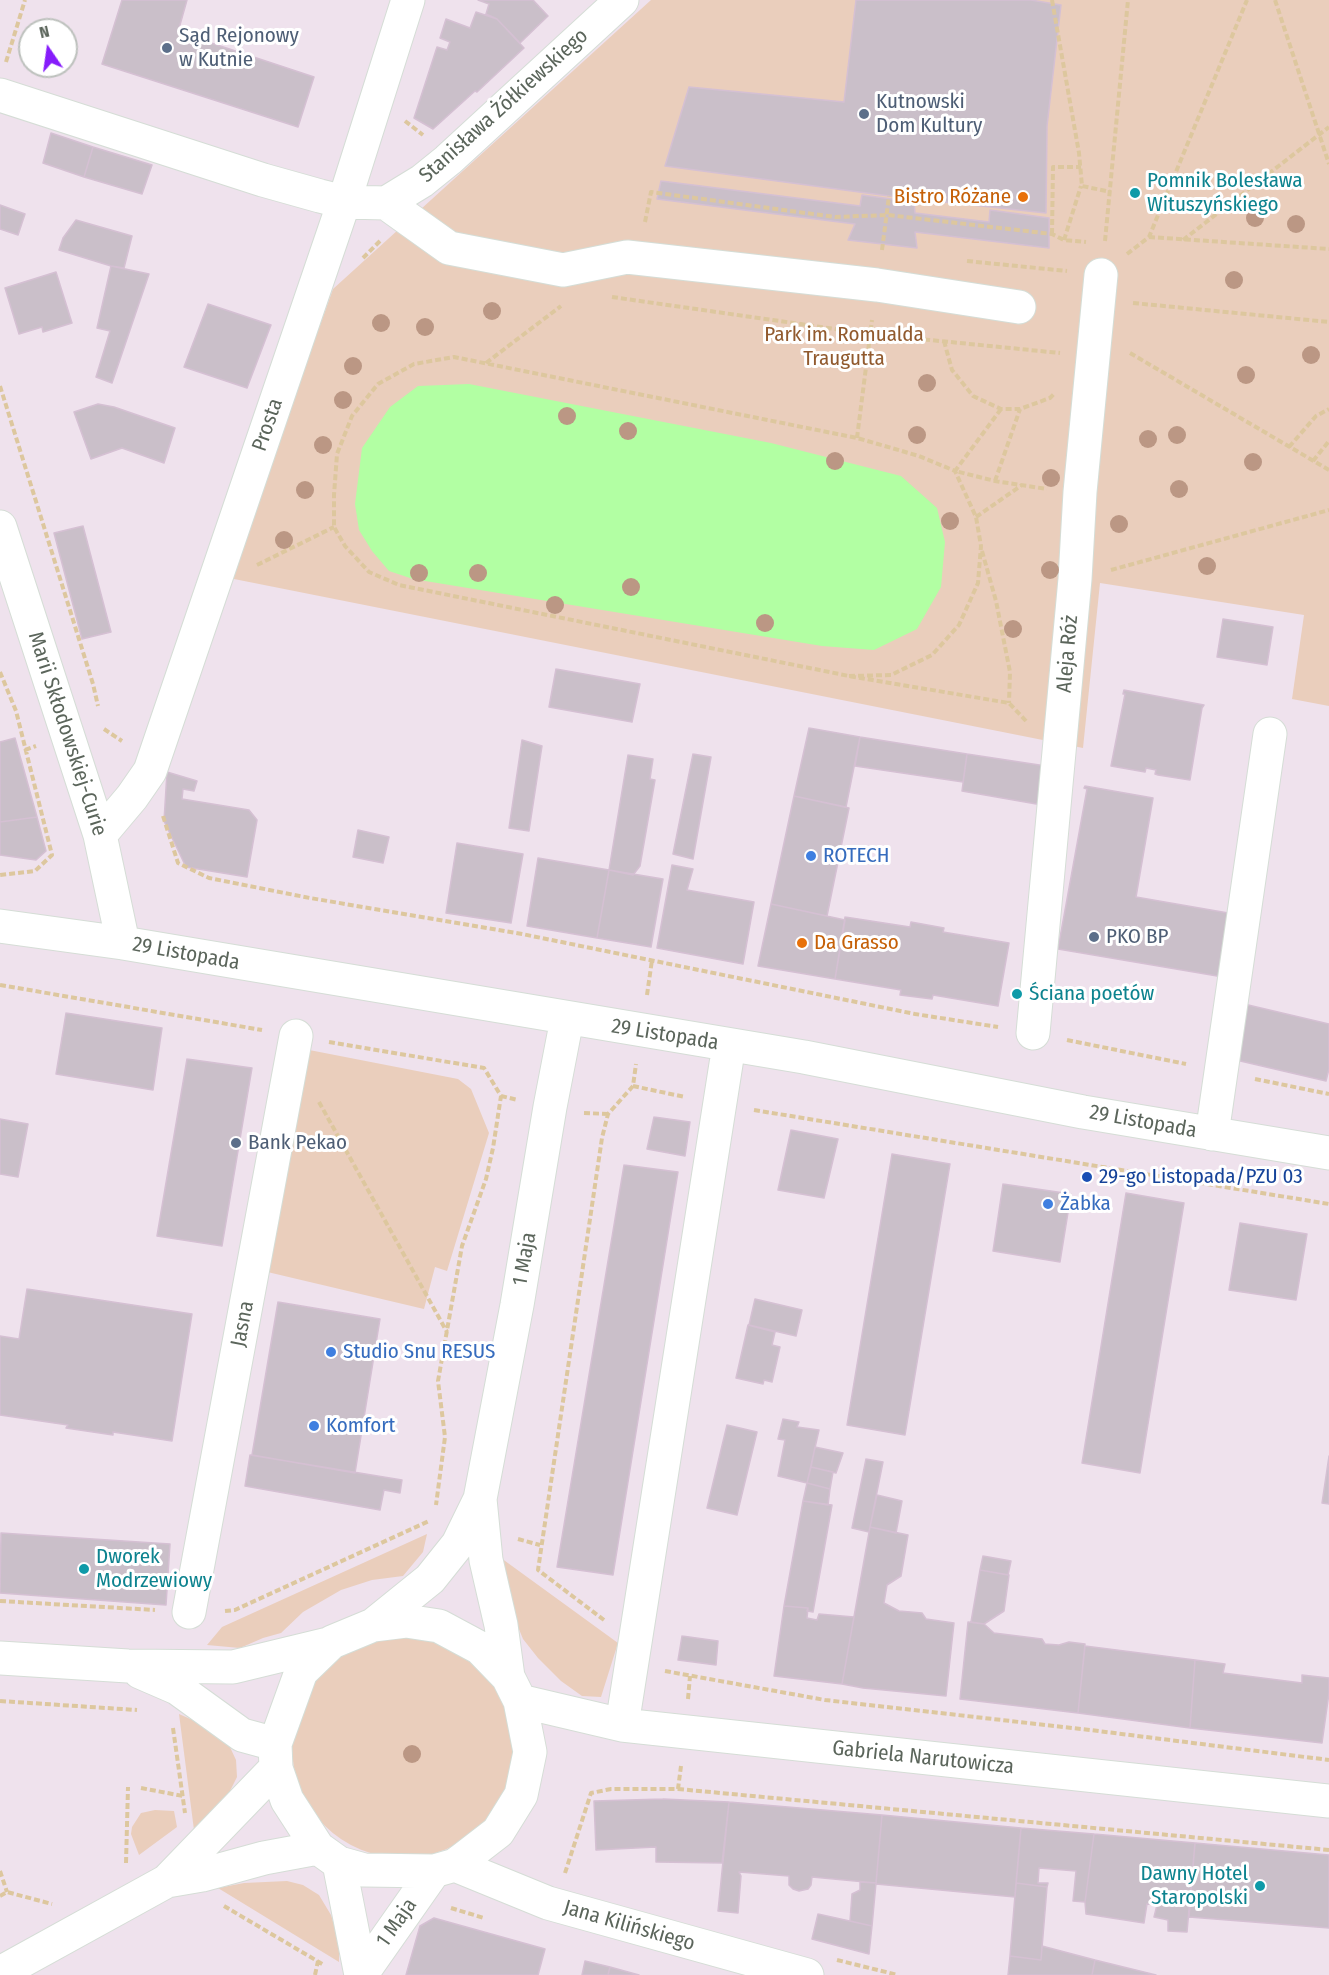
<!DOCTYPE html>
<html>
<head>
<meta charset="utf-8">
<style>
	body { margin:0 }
	#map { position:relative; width:1329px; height:1975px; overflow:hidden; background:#efe2ed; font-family:"Fira Sans Condensed",sans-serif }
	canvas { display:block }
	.north { position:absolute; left:18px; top:18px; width:60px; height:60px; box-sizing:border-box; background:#fff; border:2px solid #bdc1bd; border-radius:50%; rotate:347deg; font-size:16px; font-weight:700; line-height:24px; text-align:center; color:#5b655b }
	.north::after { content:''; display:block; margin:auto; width:21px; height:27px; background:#861cfb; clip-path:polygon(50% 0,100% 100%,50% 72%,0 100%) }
</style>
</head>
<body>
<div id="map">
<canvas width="1329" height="1975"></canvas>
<div class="north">N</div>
</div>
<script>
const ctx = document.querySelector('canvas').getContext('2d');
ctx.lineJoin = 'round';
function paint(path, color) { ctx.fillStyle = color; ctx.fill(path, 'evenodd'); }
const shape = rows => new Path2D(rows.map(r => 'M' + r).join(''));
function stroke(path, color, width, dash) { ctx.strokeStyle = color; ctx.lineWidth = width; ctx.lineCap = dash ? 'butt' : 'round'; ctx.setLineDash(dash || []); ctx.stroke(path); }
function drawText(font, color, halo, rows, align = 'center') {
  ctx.font = font + ' "Fira Sans Condensed",sans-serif'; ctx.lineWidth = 6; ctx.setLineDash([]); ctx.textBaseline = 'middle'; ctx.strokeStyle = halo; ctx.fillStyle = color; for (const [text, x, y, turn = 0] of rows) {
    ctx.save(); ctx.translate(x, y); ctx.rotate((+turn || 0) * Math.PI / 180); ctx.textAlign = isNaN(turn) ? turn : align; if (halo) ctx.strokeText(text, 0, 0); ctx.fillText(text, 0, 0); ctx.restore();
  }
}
paint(shape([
	[651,0,1329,0,1329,706,1292,699,1304,615,1100,583,1083,748,229,578,333,289],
	[299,1048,458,1079,471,1089,489,1133,447,1271,435,1267,424,1309,259,1270],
	[427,1534,423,1552,403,1576,372,1580,341,1590,303,1612,281,1633,263,1638,240,1648,207,1645,222,1627],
	[501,1558,618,1643,601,1697,582,1696,561,1681,538,1658,523,1639,512,1612],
	'292 1747a111 111 0 1 1 222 0a111 111 0 1 1-222 0Z',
	[179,1714,197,1722,229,1745,236,1760,237,1777,228,1795,194,1830],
	[155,1810,174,1811,177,1827,139,1855,131,1834,132,1827,141,1813],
	[287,1881,303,1885,319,1895,331,1915,339,1941,339,1962,218,1888,244,1883]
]), '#eacebc');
paint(shape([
	[469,384,771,443,901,476,937,508,945,542,941,587,917,629,874,650,822,646,413,579,389,571,372,551,359,530,355,504,362,448,390,407,418,386]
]), '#b2ffa3');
const building = shape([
	[122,0,187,0,178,32,314,77,298,127,102,64,122,0],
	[478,0,533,0,548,16,520,43,497,19,486,14,489,4,478,0],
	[856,0,1031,0,1061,5,1047,126,1046,213,889,196,665,166,689,87,844,102,856,0],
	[476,12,497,19,524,48,477,92,475,91,433,129,414,118,437,47,447,50,450,42,440,38,446,19,470,28,476,12],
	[51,133,93,147,84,177,43,163,51,133],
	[93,147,152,165,142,194,84,177,93,147],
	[661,181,860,206,862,195,914,202,915,213,989,222,990,210,1049,218,1049,248,915,232,917,248,848,240,855,224,657,199,661,181],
	[0,205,25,214,18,235,0,229,0,205],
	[76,220,132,236,124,268,111,266,59,250,63,238,76,220],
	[111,266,149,274,112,383,96,377,110,331,97,328,111,266],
	[56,272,72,323,43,332,42,327,19,334,5,288,56,272],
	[208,304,271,325,247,388,184,367,208,304],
	[98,404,114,407,175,428,164,463,122,448,91,459,74,412,98,404],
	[83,526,111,632,82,639,54,533,83,526],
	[1223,619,1273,627,1267,665,1217,657,1223,619],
	[556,669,640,684,632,722,549,707,556,669],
	[1124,690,1204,705,1202,708,1190,780,1158,775,1155,774,1156,770,1146,768,1145,772,1111,766,1125,694,1123,694,1124,690],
	[809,728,860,737,846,807,794,796,809,728],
	[860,737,967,754,963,782,855,766,860,737],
	[15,738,37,817,0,822,0,742,15,738],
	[522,740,542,746,529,831,509,828,522,740],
	[693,754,711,757,693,859,673,854,693,754],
	[967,754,1046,766,1042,805,962,791,967,754],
	[628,755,653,759,650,779,655,780,640,866,633,875,609,870,628,755],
	[167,772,197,781,194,791,183,789,182,799,249,810,257,820,247,877,186,867,164,821,167,772],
	[1085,786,1153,798,1136,897,1234,914,1223,977,1058,949,1087,789,1084,788,1085,786],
	[794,796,849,808,827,916,771,904,794,796],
	[37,817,46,851,36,860,0,855,0,822,37,817],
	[358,830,389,837,383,863,353,857,358,830],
	[457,843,523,854,511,923,446,913,457,843],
	[538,858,609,870,597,938,527,926,538,858],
	[672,865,693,869,687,890,754,902,743,964,657,948,672,865],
	[609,870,663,879,651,947,597,938,609,870],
	[771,904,845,920,835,979,758,966,771,904],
	[845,917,910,927,911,922,944,928,943,932,1009,943,998,1006,933,995,932,999,900,995,901,990,835,979,845,917],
	[1244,1004,1329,1024,1329,1069,1326,1081,1236,1060,1244,1004],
	[66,1013,162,1028,153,1090,56,1074,66,1013],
	[187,1059,252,1068,222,1246,157,1236,187,1059],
	[654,1117,690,1122,685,1156,647,1149,654,1117],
	[0,1119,28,1124,18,1177,0,1174,0,1119],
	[791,1130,838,1139,824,1198,778,1190,791,1130],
	[892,1154,950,1164,905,1435,847,1425,892,1154],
	[624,1165,678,1172,613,1575,557,1567,624,1165],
	[1003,1184,1071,1194,1060,1262,993,1251,1003,1184],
	[1126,1193,1184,1203,1140,1473,1082,1463,1126,1193],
	[1240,1223,1307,1234,1296,1300,1229,1290,1240,1223],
	[27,1289,192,1314,172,1441,113,1432,113,1435,66,1428,68,1425,0,1415,0,1336,19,1339,27,1289],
	[755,1299,802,1310,796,1336,749,1325,755,1299],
	[278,1302,380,1319,355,1473,252,1455,278,1302],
	[748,1325,775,1332,772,1345,780,1347,772,1382,764,1380,763,1384,736,1378,748,1325],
	[783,1419,799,1422,797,1427,819,1430,807,1483,778,1476,785,1440,778,1439,783,1419],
	[727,1425,757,1432,737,1515,707,1508,727,1425],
	[815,1447,843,1453,836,1473,811,1467,815,1447],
	[250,1455,402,1480,400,1493,384,1490,380,1510,245,1486,250,1455],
	[1329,1456,1329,1504,1322,1503,1329,1456],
	[866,1459,883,1462,869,1532,852,1528,866,1459],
	[811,1467,833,1472,830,1489,807,1483,811,1467],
	[807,1483,830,1489,828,1505,803,1501,807,1483],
	[877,1495,902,1501,896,1533,870,1527,877,1495],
	[803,1501,832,1505,813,1612,807,1611,808,1608,784,1606,803,1501],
	[870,1527,908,1535,901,1576,887,1585,884,1603,899,1611,922,1613,926,1619,954,1623,946,1696,863,1688,842,1684,870,1527],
	[1,1533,170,1544,166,1605,0,1593,1,1533],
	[983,1556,1011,1561,1008,1575,980,1570,983,1556],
	[980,1570,1009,1575,1004,1611,984,1624,971,1622,980,1570],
	[784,1606,808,1608,807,1618,817,1620,819,1614,854,1617,842,1684,774,1676,784,1606],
	[968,1622,984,1624,994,1633,1042,1639,1045,1644,1059,1645,1069,1642,1085,1644,1078,1713,960,1699,968,1622],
	[682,1636,718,1641,716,1665,678,1660,682,1636],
	[1085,1646,1195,1660,1190,1728,1078,1713,1085,1646],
	[1195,1660,1225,1664,1223,1673,1302,1683,1302,1675,1329,1678,1329,1693,1322,1743,1190,1728,1195,1660],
	[663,1799,729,1802,722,1863,656,1862,656,1847,596,1850,594,1801,663,1799],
	[729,1802,882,1815,876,1883,812,1877,811,1885,808,1889,799,1891,793,1889,789,1885,789,1876,739,1872,741,1876,738,1913,718,1911,729,1802],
	[882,1815,1021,1828,1015,1897,876,1884,882,1815],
	[1021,1828,1094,1834,1085,1902,1073,1901,1076,1871,1039,1868,1038,1883,1048,1883,1047,1887,1016,1883,1021,1828],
	[1094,1834,1195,1843,1187,1932,1168,1931,1168,1920,1154,1917,1157,1905,1147,1904,1144,1923,1086,1914,1085,1902,1094,1834],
	[1195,1843,1329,1855,1329,1928,1189,1917,1195,1843],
	[860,1882,876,1883,872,1926,850,1921,852,1894,860,1890,860,1882],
	[1016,1883,1047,1887,1041,1960,1010,1956,1016,1883],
	[818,1914,872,1926,869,1954,812,1939,818,1914],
	[434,1918,545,1949,538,1975,406,1975,420,1926,434,1918],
	[1042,1946,1095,1960,1092,1975,1008,1975,1010,1956,1041,1960,1042,1946],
	[1095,1960,1156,1975,1092,1975,1095,1960],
	[585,1961,610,1967,608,1975,582,1975,585,1961],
	[610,1967,639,1975,608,1975,610,1967]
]);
paint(building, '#cabfc9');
stroke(building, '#d5c0d3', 1.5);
const minor = shape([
	[0,95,263,180,320,196,344,202,386,203,422,181,448,160,622,0],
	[386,203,449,248,563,270,627,257,877,285,1019,307],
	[0,527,100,835,123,943],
	[100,835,132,797,150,771,344,202,408,0],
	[0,926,123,943,804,1057,1083,1112,1329,1153],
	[1033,1033,1075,579,1080,492,1101,275],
	[1212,1134,1270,734],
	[480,1499,486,1560,501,1625,508,1677],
	[189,1612,296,1036],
	[406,1621,439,1626,480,1648,508,1677,520,1701,530,1752,521,1795,498,1832,463,1859,455,1865,434,1871,364,1870,339,1863,318,1848,287,1800,276,1768,275,1744,301,1672,332,1642,373,1625,406,1621],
	[373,1625,430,1579,458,1544,480,1499,517,1305,550,1107,567,1019],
	[0,1658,128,1666,233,1667,328,1644],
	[140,1672,177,1688,242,1735,275,1744],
	[520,1701,622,1725,1329,1801],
	[622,1725,729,1045],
	[339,1863,361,1975],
	[455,1865,548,1903,807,1975],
	[167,1881,276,1768],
	[0,1973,167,1881,202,1875,264,1858,318,1848],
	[361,1975,434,1871]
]);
stroke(minor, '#d5ddd6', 35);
stroke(shape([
	[1052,0,1079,153,1082,186,1111,192],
	[1275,0,1329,164],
	[6,62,25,0],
	[405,121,423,135],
	[645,222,651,192,835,217,888,215,1052,234,1064,240,1086,242],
	[1052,234,1053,167,1081,167],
	[1149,237,1329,249],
	[1064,240,1081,186],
	[1183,240,1329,127],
	[1105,241,1128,0],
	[882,250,889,196],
	[1127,254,1149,237,1247,0],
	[363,258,381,240],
	[967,261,1067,271],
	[612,297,870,334,1060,353],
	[1133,303,1329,322],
	[944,341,952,370,973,396,1001,409,1020,409,1050,398,1054,394],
	[1130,353,1329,470],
	[486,363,561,306],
	[0,386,93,684,98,706],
	[1001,409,955,471,995,481,1047,489],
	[857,438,872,320],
	[1289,447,1316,416,1329,409],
	[1313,461,1329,441],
	[995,481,1020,409],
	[976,517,1022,485],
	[982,551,996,601,1010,672,1009,703],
	[257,565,334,527],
	[1111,570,1329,510],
	[0,672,16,711,52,855,35,871,0,875],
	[849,676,891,675,932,655,959,625,978,583,981,546,976,517,955,471,919,456,857,438,454,357,414,364,378,384,352,416,337,454,334,495,334,527,345,546,369,572,399,585,849,676,1009,703,1026,721],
	[104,729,122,741],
	[25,750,36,746],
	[163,816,178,863,209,878,310,898,522,934,915,1014,998,1027],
	[0,985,262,1030],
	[647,995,652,960],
	[1067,1040,1186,1064],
	[329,1042,484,1068,501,1096,493,1148,486,1179,462,1246,438,1381,445,1437,436,1505],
	[1255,1079,1329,1094],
	[633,1086,685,1097],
	[501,1096,518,1100],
	[319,1102,447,1332],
	[754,1110,1329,1204],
	[584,1113,608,1114],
	[518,1539,540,1545],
	[0,1601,155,1610],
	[225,1611,235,1610,429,1521],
	[604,1620,538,1570,602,1138,608,1114,633,1086,636,1064],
	[665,1671,825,1700,1090,1730,1329,1760],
	[688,1699,690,1676],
	[0,1701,137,1710],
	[173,1728,185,1813],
	[141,1788,183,1796],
	[678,1789,1329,1850],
	[126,1863,128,1787],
	[0,1871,7,1892],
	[565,1873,591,1793,611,1789,678,1789,681,1766],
	[0,1896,7,1892,52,1904],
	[224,1906,324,1965],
	[451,1908,484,1918],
	[837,1960,898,1975],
	[315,1975,318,1961]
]), '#ddc79e', 4, [6, 3]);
stroke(minor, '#fff', 33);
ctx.fillStyle = '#bb9784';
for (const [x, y] of [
	[1255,218],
	[1296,224],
	[1234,280],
	[492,311],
	[381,323],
	[425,327],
	[1311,355],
	[353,366],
	[1246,375],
	[927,383],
	[343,400],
	[567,416],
	[628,431],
	[917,435],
	[1177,435],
	[1148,439],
	[323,445],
	[835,461],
	[1253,462],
	[1051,478],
	[1179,489],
	[305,490],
	[950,521],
	[1119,524],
	[284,540],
	[1207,566],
	[1050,570],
	[419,573],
	[478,573],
	[631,587],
	[555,605],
	[765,623],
	[1013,629],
	[412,1754]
]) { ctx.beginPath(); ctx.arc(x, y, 9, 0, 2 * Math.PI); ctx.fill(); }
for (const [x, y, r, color] of [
	[167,48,6,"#5c6f8a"],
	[864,114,6,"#5c6f8a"],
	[1135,193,6,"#0f9aa8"],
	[1023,197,6,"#e8710a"],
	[811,856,6,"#3f7fe0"],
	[1094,937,6,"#5c6f8a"],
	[802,943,6,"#e8710a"],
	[1017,994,6,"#0f9aa8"],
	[236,1143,6,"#5c6f8a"],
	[1087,1177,6,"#1a4fb4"],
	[1048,1204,6,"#3f7fe0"],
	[331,1352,6,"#3f7fe0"],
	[314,1426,6,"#3f7fe0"],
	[84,1569,6,"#0f9aa8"],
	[1260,1886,6,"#0f9aa8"]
]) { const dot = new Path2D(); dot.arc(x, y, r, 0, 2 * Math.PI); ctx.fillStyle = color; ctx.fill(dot); stroke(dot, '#fff', 2); }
drawText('21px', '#4e5e75', '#fff', [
	["Sąd Rejonowy",179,36],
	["w Kutnie",179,60],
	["Kutnowski",876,102],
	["Dom Kultury",876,126],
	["PKO BP",1106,937],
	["Bank Pekao",248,1143]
], 'left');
drawText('21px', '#5b655b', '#fff', [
	["Stanisława Żółkiewskiego",504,106,-42],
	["Prosta",268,425,-71],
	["Aleja Róż",1068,654,-85],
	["Marii Skłodowskiej-Curie",67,734,72],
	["29 Listopada",186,954,10],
	["29 Listopada",665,1035,9],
	["29 Listopada",1143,1122,10],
	["1 Maja",525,1259,-80],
	["Jasna",243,1324,-79],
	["Gabriela Narutowicza",923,1758,6],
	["1 Maja",397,1923,-55],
	["Jana Kilińskiego",629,1926,16]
]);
drawText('21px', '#0d838f', '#fff', [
	["Pomnik Bolesława",1147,181],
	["Wituszyńskiego",1147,205],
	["Ściana poetów",1029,994],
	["Dworek",96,1557],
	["Modrzewiowy",96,1581],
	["Dawny Hotel",1248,1874,"right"],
	["Staropolski",1248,1898,"right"]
], 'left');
drawText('21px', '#c56008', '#fff', [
	["Bistro Różane",1011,197],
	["Da Grasso",814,943,"left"]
], 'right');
drawText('21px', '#915a2e', '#fff', [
	["Park im. Romualda",844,335],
	["Traugutta",844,359]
]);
drawText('21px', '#366cbe', '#fff', [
	["ROTECH",823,856],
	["Żabka",1060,1204],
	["Studio Snu RESUS",343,1352],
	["Komfort",326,1426]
], 'left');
drawText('21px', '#164399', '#fff', [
	["29-go Listopada/PZU 03",1099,1177]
], 'left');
</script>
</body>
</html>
